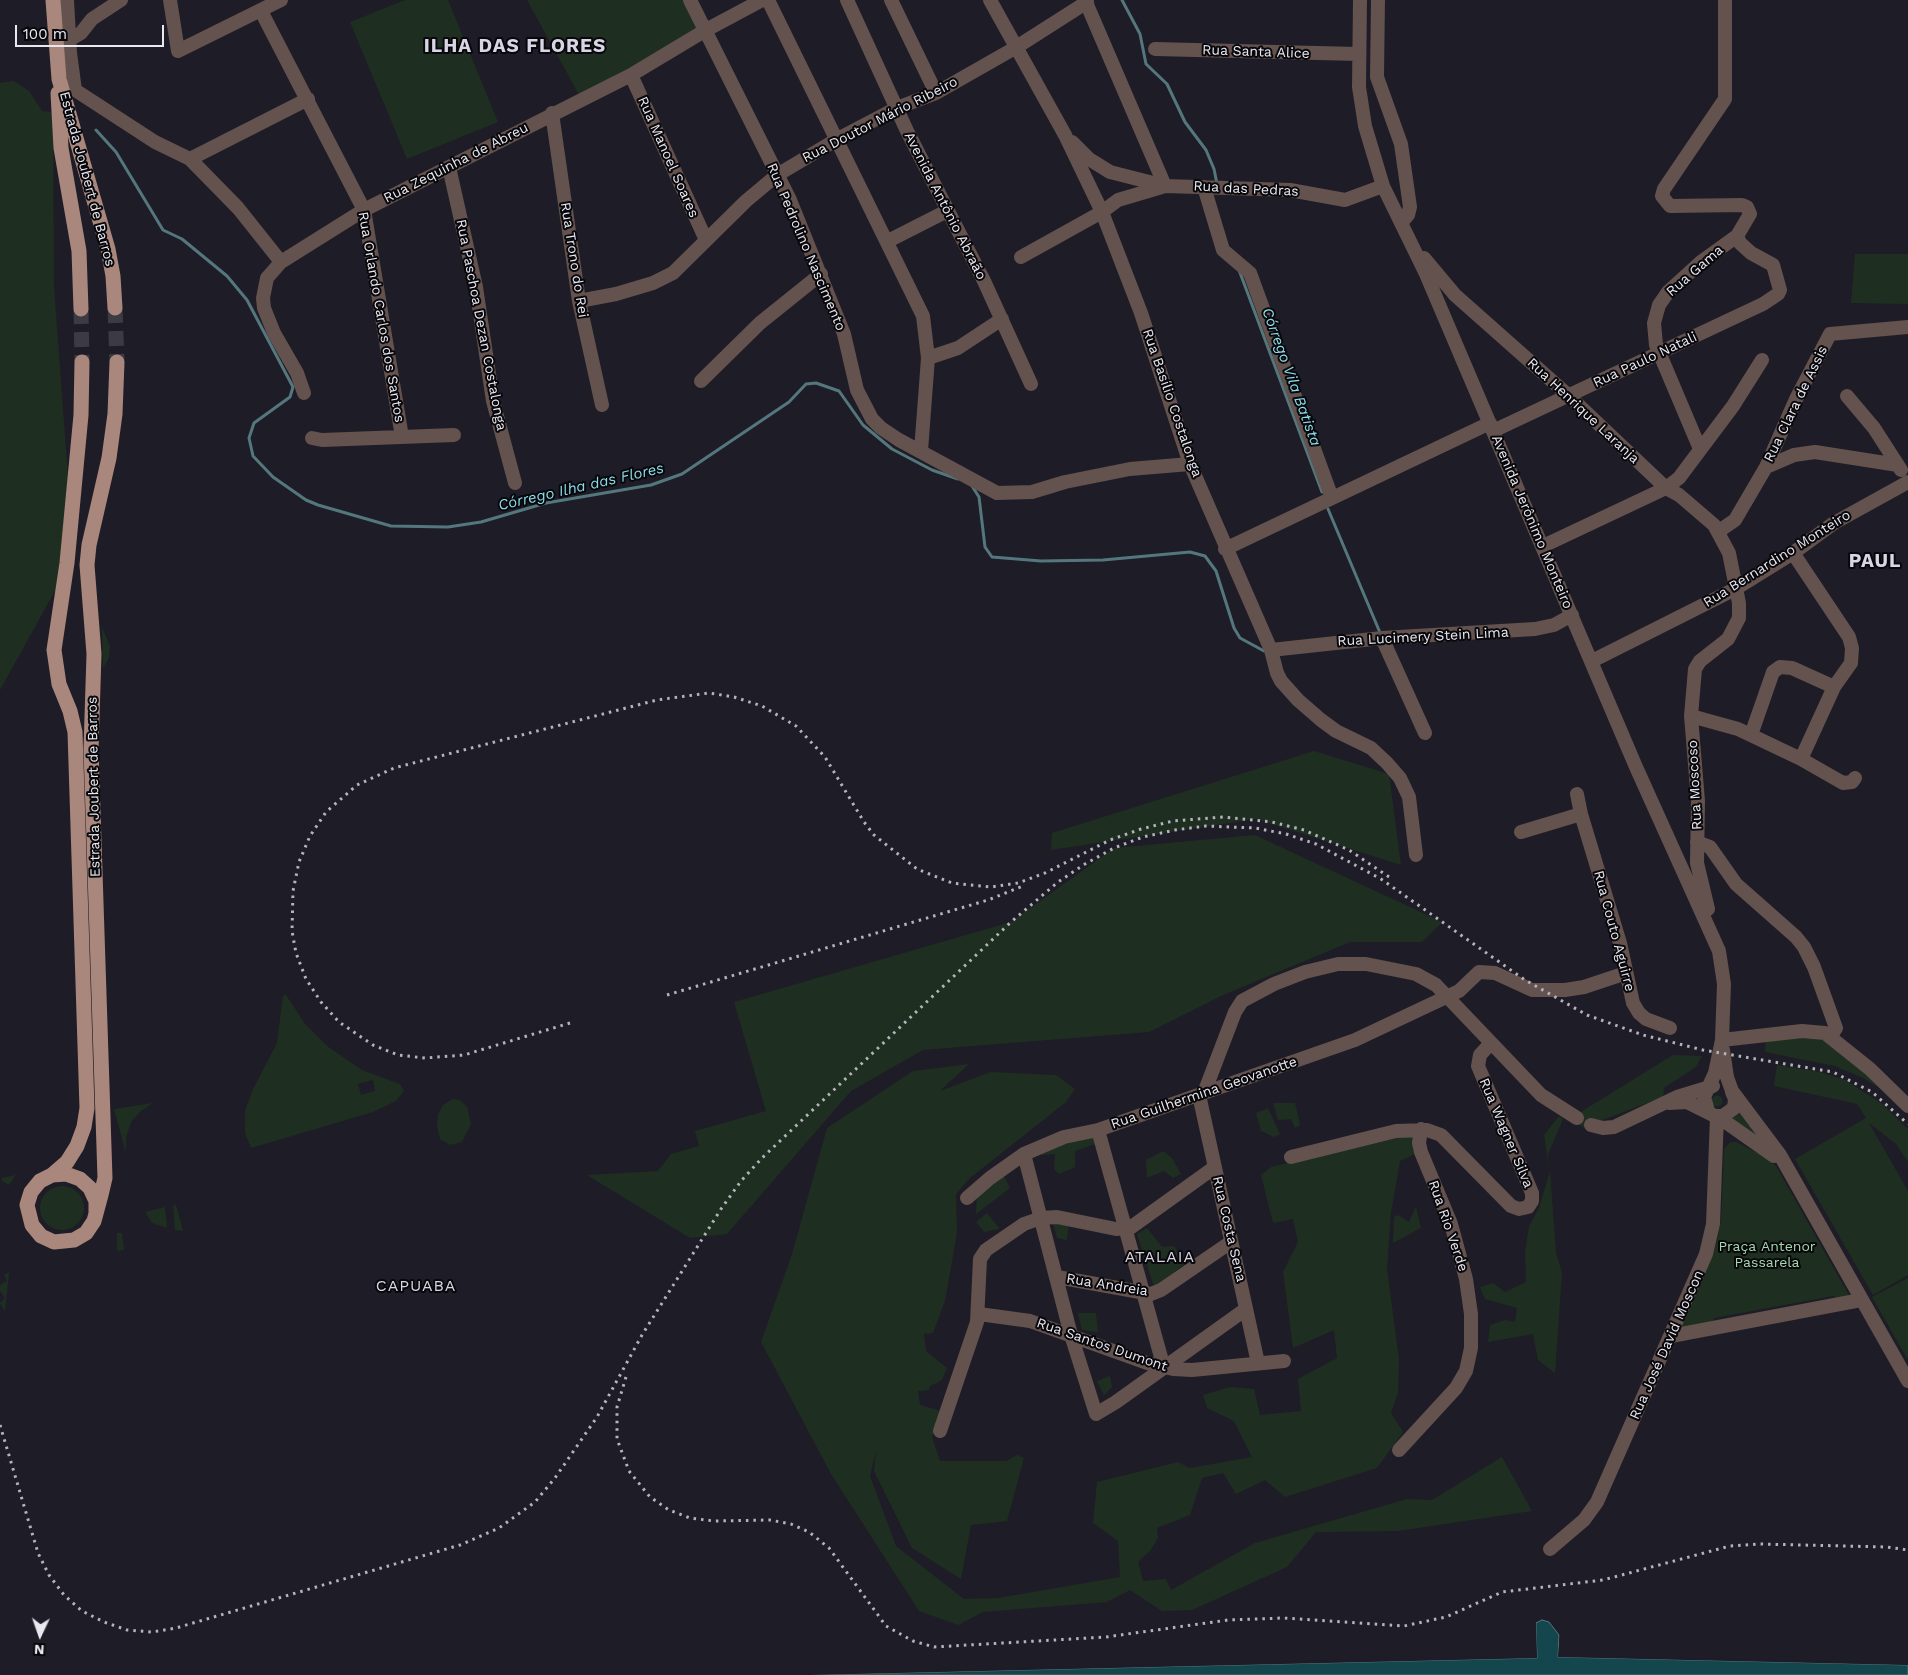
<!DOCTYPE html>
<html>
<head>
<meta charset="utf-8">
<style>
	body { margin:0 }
	#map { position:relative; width:1908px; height:1675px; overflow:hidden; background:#1e1c26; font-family:"Work Sans",sans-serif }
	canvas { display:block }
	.north { position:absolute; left:15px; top:1610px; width:50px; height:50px; -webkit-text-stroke:4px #08070b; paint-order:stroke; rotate:183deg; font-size:14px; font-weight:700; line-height:20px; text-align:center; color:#e9e8ef }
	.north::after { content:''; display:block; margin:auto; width:18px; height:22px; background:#e9e8ef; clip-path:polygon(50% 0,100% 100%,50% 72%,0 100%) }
	.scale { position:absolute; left:15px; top:25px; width:149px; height:22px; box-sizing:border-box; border:2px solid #e9e8ef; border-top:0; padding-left:6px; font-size:15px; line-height:18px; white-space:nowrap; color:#e9e8ef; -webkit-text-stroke:4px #08070b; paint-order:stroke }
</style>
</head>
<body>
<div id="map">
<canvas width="1908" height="1675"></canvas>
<div class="north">N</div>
<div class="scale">100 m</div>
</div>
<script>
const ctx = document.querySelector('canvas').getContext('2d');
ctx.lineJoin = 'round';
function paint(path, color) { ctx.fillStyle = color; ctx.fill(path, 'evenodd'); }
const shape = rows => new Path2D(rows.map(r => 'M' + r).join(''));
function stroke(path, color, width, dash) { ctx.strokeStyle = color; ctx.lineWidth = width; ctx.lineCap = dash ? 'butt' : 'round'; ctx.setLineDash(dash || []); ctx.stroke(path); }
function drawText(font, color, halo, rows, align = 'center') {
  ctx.font = font + ' "Work Sans",sans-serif'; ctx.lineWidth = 4; ctx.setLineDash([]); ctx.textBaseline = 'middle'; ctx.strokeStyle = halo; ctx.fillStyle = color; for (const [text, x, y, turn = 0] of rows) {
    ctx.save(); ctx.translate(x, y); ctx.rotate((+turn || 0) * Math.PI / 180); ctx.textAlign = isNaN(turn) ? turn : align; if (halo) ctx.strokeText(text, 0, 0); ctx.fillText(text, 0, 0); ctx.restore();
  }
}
paint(shape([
	[405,0,448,0,498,122,407,159,350,22],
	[527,0,687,0,702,28,579,95],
	[14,81,29,91,42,111,53,112,54,286,69,490,66,571,0,690,0,83],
	[1855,254,1908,254,1908,304,1851,303],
	[102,627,110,646,109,658,103,668],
	[1314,751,1389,774,1401,865,1256,819,1051,850,1052,833],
	[1255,835,1442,922,1422,942,1350,942,1221,996,1149,1032,923,1050,851,1091,727,1234,690,1238,587,1175,658,1171,671,1154,699,1146,695,1131,766,1111,734,1002,1011,922,1114,848],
	[283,995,286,995,305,1024,327,1046,362,1070,400,1084,404,1091,396,1101,373,1112,251,1148,245,1133,245,1111,253,1089,277,1043],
	[373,1080,375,1091,361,1095,358,1084],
	[1812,1036,1824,1040,1894,1097,1863,1078,1835,1066,1765,1052,1766,1040],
	[1673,1055,1702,1056,1696,1067,1664,1088,1663,1097,1600,1121,1589,1130,1575,1123,1579,1113],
	[969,1064,940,1091,991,1072,1056,1075,1075,1089,1066,1102,970,1178,956,1194,957,1233,945,1301,933,1333,924,1334,926,1351,947,1368,942,1380,930,1386,929,1390,918,1391,920,1405,941,1411,932,1437,940,1461,1006,1461,1017,1455,1024,1458,1007,1521,971,1525,961,1579,912,1548,874,1471,876,1451,870,1476,896,1546,964,1599,998,1598,1120,1577,1118,1541,1093,1523,1097,1482,1178,1462,1190,1468,1252,1457,1234,1421,1207,1408,1203,1395,1230,1387,1254,1389,1260,1415,1301,1411,1298,1379,1337,1358,1334,1330,1293,1348,1283,1272,1298,1242,1293,1219,1273,1223,1261,1175,1271,1167,1415,1134,1415,1154,1400,1161,1391,1213,1387,1269,1399,1359,1398,1393,1391,1413,1403,1432,1377,1468,1285,1497,1265,1480,1236,1494,1223,1473,1202,1478,1190,1515,1157,1528,1158,1538,1150,1551,1138,1562,1143,1581,1166,1579,1171,1590,1255,1543,1407,1499,1432,1500,1502,1457,1532,1511,1398,1531,1316,1532,1287,1567,1192,1610,1162,1611,1130,1590,1107,1602,983,1612,958,1625,919,1611,831,1474,761,1342,792,1254,827,1128,913,1071],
	[1777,1065,1820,1072,1845,1080,1881,1103,1908,1129,1908,1162,1896,1144,1869,1123,1908,1191,1908,1275,1873,1295,1795,1159,1866,1118,1857,1104,1774,1086],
	'1711.5 1101a5.5 5.5 0 1 1 11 0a5.5 5.5 0 1 1-11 0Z',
	[453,1099,460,1100,467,1107,471,1124,462,1142,450,1145,440,1139,437,1126,438,1115,443,1105],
	[153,1103,141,1111,131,1122,126,1137,126,1153,114,1109],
	[1273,1103,1295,1103,1300,1125,1295,1128,1291,1119,1278,1120],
	[1268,1108,1280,1134,1274,1137,1261,1131,1256,1113],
	[1736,1108,1765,1141,1731,1121],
	[1559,1116,1563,1119,1548,1154,1549,1169,1544,1135],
	[1094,1134,1098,1143,1075,1151,1075,1167,1059,1174,1054,1169,1055,1154,1042,1155,1036,1152],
	[1730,1142,1736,1142,1766,1157,1776,1166,1850,1297,1843,1302,1833,1296,1714,1318,1711,1326,1679,1330,1699,1289,1717,1241,1721,1221,1724,1149],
	[1163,1151,1172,1158,1181,1174,1173,1178,1164,1171,1147,1178,1146,1160],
	[1550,1171,1556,1252,1562,1273,1555,1373,1538,1360,1533,1334,1488,1342,1490,1325,1505,1320,1515,1322,1517,1308,1485,1299,1480,1287,1493,1283,1505,1292,1526,1282,1525,1252,1529,1226,1539,1208],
	[1003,1174,1010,1188,976,1214,977,1196],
	[16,1175,9,1185,1,1180,2,1178],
	'40 1208a22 22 0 1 1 44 0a22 22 0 1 1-44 0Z',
	[176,1205,183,1231,175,1230,173,1206],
	[1416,1206,1421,1228,1393,1243,1394,1217,1398,1215,1409,1222],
	[165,1207,167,1228,152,1223,145,1212],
	[987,1213,999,1228,999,1229,984,1232,976,1222],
	[1053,1224,1069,1224,1067,1240,1057,1238],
	[1147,1228,1162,1247,1174,1246,1185,1264,1154,1287,1137,1234],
	[117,1233,122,1233,124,1250,117,1251],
	[9,1272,5,1311,0,1303,5,1298,0,1291,0,1285,7,1281,4,1275],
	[1908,1278,1908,1360,1872,1297],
	[1078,1313,1096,1313,1098,1332,1082,1330],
	[1110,1376,1112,1387,1104,1395,1097,1381]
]), '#1e2f21');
const water = shape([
	[1542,1620,1549,1622,1559,1635,1558,1657,1908,1665,1908,1675,811,1675,1537,1658,1536,1623,1542,1620]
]);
paint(water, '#14474d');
stroke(water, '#54777e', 1);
paint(shape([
	[1534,1623,1536,1623,1537,1658,808,1675,811,1673,1534,1655],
	[1560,1631,1562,1635,1561,1655,1908,1663,1908,1665,1558,1657]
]), '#1e1c26');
stroke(shape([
	[1122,0,1140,34,1146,64,1167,84,1185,122,1206,150,1214,169,1217,184],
	[96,130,116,152,163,230,182,239,227,276,247,300,293,387,290,397,254,423,249,438,253,456,273,477,306,500,318,505,391,526,448,527,481,522,546,503,651,485,682,474,789,402,806,384,816,383,839,391,863,425,892,449,932,470,958,479],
	[1239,270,1322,492],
	[972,486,979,497,985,547,992,557,1041,561,1103,560,1190,552,1205,556,1216,571,1234,628,1240,638,1264,651],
	[1328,509,1381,635]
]), '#54777e', 3);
stroke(shape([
	[115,308,117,362],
	[81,309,82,362]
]), '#3c3b44', 15, [15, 8]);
stroke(shape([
	[67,0,70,53,75,90,155,142,190,159,238,208,281,262],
	[170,0,178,51,281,0],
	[690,0,790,200,844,334,857,390,872,419,881,428,899,440,997,493,1032,492,1065,482,1130,469,1190,464],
	[768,0,923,316,928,358,921,451],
	[847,0,907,131,984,281,1031,384],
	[891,0,936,93],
	[990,0,1065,135,1102,212,1141,313,1190,464,1271,650,1277,673,1281,681,1298,700,1321,720,1336,731,1371,748,1387,763,1400,778,1409,797,1416,855],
	[1085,0,1165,186],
	[1360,0,1359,87,1365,126,1383,186,1426,274,1636,767,1719,951,1724,984,1722,1040,1715,1073,1704,1097,1708,1111],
	[1378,0,1377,77,1401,144,1410,207,1408,215,1401,223],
	[261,11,364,210,402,437],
	[69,40,81,33,92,19,121,0],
	[1155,49,1358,54],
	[631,75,706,240],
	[552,113,579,301,602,405],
	[1072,142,1089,159,1110,172,1165,186,1290,190,1345,200,1383,186],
	[190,159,308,99],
	[449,167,476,287,493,401,515,483],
	[1204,187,1223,250,1250,273,1332,498],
	[888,241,947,211],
	[1021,257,1102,212,1118,200,1162,187],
	[1424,258,1455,295,1569,396,1666,488,1679,495,1714,525,1729,553,1739,603,1739,618,1728,639,1700,661,1695,669,1691,716,1698,801,1697,863,1708,909],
	[579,301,616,294,653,283,673,273,746,201,777,175,836,140,897,108,936,93,1015,48,1087,2],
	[928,358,958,348,1002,319],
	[701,381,760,323,821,274],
	[304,393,297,373,274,333,264,308,263,298,267,278,281,262,364,210,631,75,706,30,762,0],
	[1847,396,1874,428,1901,470],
	[1493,431,1763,304,1778,294,1780,290,1773,265,1751,253,1740,243,1737,236],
	[312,438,322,440,454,435],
	[1700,449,1656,345,1654,323,1659,305,1668,292,1701,262,1737,236,1750,214,1747,207,1742,205,1670,206,1662,196,1664,189,1725,99,1725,0],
	[1766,467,1794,455,1815,452,1898,465],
	[1719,531,1735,520,1766,467,1796,399,1830,334,1908,327],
	[1543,546,1666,488,1679,478,1733,406,1762,360],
	[1225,549,1490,423],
	[1793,553,1849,637,1852,648,1851,663,1834,687,1801,759],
	[1382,638,1425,733],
	[1271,650,1382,638,1535,629,1554,625,1572,615],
	[1592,661,1735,589,1793,553,1834,523,1908,482],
	[1691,716,1738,729,1801,759,1843,783,1852,782,1855,778],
	[1751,735,1773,672,1780,667,1792,668,1834,687],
	[1581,814,1620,943,1633,1003,1639,1013,1646,1019,1670,1028],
	[1521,832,1581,814,1577,794],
	[1697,842,1710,847,1736,884,1796,937,1804,947,1814,967,1836,1028,1831,1036],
	[1722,1040,1802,1031,1825,1033,1870,1069,1908,1106],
	[1723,1050,1727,1077,1732,1091,1780,1155,1908,1381],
	[1204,1093,1235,1012,1242,1001,1274,984,1305,972,1338,964,1366,964,1416,974,1436,985,1541,1095,1577,1118],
	[1199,1095,1258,1363],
	[1669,1103,1687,1102,1715,1116,1723,1116,1734,1108,1735,1099,1732,1092],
	[1717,1116,1774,1156],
	[1591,1125,1603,1128,1614,1127,1677,1097,1713,1086],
	[1098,1130,1164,1368],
	[1024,1154,1071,1335,1096,1414,1116,1402,1246,1309],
	[1291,1157,1396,1131,1427,1130,1441,1135,1511,1206,1519,1209,1528,1207,1532,1201,1532,1193,1478,1066,1480,1055,1490,1044],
	[967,1198,990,1178,1024,1154,1064,1137,1098,1130,1355,1040,1459,991,1479,972,1495,973,1532,990,1565,990,1584,987,1626,973],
	[1057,1277,1151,1294,1161,1290,1231,1242],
	[979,1314,1030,1321,1147,1363,1173,1369,1192,1370,1284,1361],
	[1671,1336,1861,1300],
	[940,1431,977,1322,980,1259,986,1250,1024,1224,1041,1218,1057,1217,1116,1229,1130,1228,1215,1167],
	[1399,1450,1456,1388,1466,1371,1471,1348,1471,1314,1466,1279,1451,1224,1421,1152,1419,1143,1421,1129],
	[1550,1549,1584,1520,1597,1502,1706,1254,1713,1224,1717,1116]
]), '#63524d', 14);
stroke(shape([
	[53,0,59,79,108,249,113,276,115,308],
	[58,93,61,148,79,251,81,309],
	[52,1175,67,1162,77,1146,84,1127,87,1108,75,732,70,711,59,684,54,650,67,563,81,415,82,362],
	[96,1214,96,1201,90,1188,80,1179,66,1174,52,1175,40,1181,31,1192,27,1205,32,1225,41,1236,54,1242,74,1240,86,1233,94,1221,101,1195,105,1178,91,749,94,654,87,565,89,545,109,458,115,414,117,362]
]), '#aa877c', 15);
stroke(shape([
	[667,995,988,900,1023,886],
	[570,1023,464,1055,425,1058,398,1055,373,1045,339,1022,321,1002,306,979,296,953,292,931,293,891,299,862,310,836,326,812,357,785,394,768,657,700,709,693,734,697,762,706,796,726,825,757,864,822,874,835,917,869,952,883,991,887,1018,883,1045,873,1110,840,1141,829,1173,821,1223,817,1272,822,1304,830,1349,850,1392,879],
	[626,1377,617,1407,617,1439,629,1471,650,1497,669,1510,690,1518,714,1521,770,1520,791,1524,809,1532,829,1548,886,1626,913,1641,934,1647,1106,1637,1228,1620,1283,1618,1404,1626,1446,1617,1502,1592,1603,1580,1730,1546,1759,1544,1887,1547,1908,1550],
	[0,1425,38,1553,49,1575,64,1595,82,1611,104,1622,127,1630,152,1632,176,1628,460,1545,499,1528,535,1502,555,1478,597,1417,642,1335,721,1209,741,1181,762,1158,1011,922,1058,882,1085,864,1114,848,1143,837,1175,830,1206,826,1255,828,1286,834,1316,844,1381,879,1525,980,1587,1015,1643,1035,1703,1050,1833,1072,1872,1092,1908,1124]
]), '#b5b3bb', 3, [2.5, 5]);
drawText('14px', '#e9e8ef', '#08070b', [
	["Rua Santa Alice",1256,52,2],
	["Rua Doutor Mário Ribeiro",880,120,-27],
	["Rua Manoel Soares",668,157,66],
	["Rua Zequinha de Abreu",456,163,-27],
	["Estrada Joubert de Barros",87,179,75],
	["Rua das Pedras",1246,189,3],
	["Avenida Antônio Abraão",945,206,63],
	["Rua Pedrolino Nascimento",806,247,67],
	["Rua Trono do Rei",574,260,81],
	["Rua Gama",1695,271,-41],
	["Rua Orlando Carlos dos Santos",381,317,80],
	["Rua Paschoa Dezan Costalonga",481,325,79],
	["Rua Paulo Natali",1645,360,-25],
	["Rua Basílio Costalonga",1172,403,71],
	["Rua Clara de Assis",1796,404,-64],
	["Rua Henrique Laranja",1583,411,43],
	["Avenida Jerônimo Monteiro",1532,522,67],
	["Rua Bernardino Monteiro",1777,559,-32],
	["Rua Lucimery Stein Lima",1423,637,-3],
	["Rua Moscoso",1695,785,-93],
	["Estrada Joubert de Barros",94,787,-91],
	["Rua Couto Aguirre",1614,931,75],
	["Rua Guilhermina Geovanotte",1204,1093,-19],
	["Rua Wagner Silva",1506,1133,67],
	["Rua Rio Verde",1448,1226,71],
	["Rua Costa Sena",1229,1229,77],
	["Rua Andreia",1107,1285,9],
	["Rua Santos Dumont",1102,1345,19],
	["Rua José David Moscon",1667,1345,-66]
]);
drawText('14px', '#a5d9ac', '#08070b', [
	["Praça Antenor",1767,1247],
	["Passarela",1767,1263]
]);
drawText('italic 15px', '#8addea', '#08070b', [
	["Córrego Vila Batista",1291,377,70],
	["Córrego Ilha das Flores",581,487,-13]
]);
ctx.letterSpacing = '1px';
drawText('16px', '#d8d6e4', '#08070b', [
	["ATALAIA",1160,1257],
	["CAPUABA",416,1286]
]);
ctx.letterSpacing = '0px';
ctx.letterSpacing = '1px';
drawText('bold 19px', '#d8d6e4', '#08070b', [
	["ILHA DAS FLORES",515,46],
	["PAUL",1875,561]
]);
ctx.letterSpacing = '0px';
</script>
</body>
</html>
